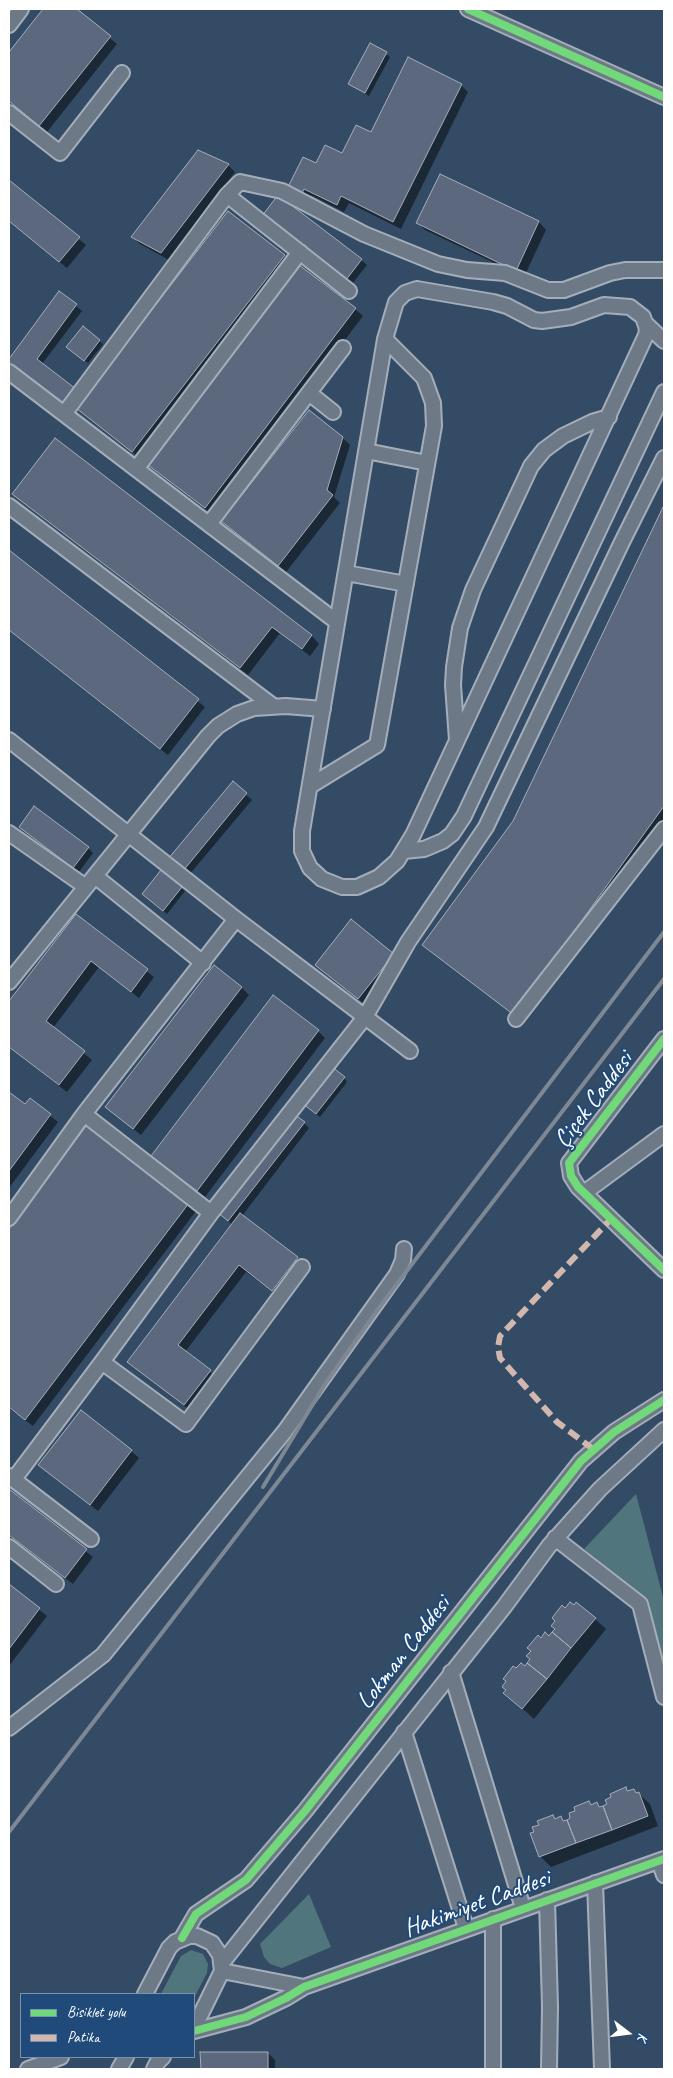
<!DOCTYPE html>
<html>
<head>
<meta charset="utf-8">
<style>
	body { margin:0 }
	#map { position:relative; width:673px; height:2078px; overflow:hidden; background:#344b65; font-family:Caveat,sans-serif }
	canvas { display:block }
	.frame { position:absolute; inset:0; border:10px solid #fff; pointer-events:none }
	.legend { position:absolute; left:20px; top:1993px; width:175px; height:65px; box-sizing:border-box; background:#1f4a7a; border:1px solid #7992af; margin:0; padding:6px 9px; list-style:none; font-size:15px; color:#fff }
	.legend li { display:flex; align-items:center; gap:10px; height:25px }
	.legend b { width:25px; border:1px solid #7992af }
	.north { position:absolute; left:603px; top:2008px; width:50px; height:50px; -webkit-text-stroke:4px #1f4a7a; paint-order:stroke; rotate:105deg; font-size:14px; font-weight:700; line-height:20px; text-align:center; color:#fff }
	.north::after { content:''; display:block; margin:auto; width:18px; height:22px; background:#fff; clip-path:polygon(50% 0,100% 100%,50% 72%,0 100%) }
</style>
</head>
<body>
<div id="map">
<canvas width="673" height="2078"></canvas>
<div class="frame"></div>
<ul class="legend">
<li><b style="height:6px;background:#71d979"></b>Bisiklet yolu</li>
<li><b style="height:6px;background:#d1b7ad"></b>Patika</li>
</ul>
<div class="north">K</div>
</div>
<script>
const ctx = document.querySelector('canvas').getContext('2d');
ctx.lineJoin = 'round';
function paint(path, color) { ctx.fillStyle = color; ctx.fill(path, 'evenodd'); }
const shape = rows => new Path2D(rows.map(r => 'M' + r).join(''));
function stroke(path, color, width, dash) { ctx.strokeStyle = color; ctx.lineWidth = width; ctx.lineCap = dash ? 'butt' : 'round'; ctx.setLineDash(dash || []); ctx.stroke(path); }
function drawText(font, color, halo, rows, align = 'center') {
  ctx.font = font + ' Caveat,sans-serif'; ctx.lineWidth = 4; ctx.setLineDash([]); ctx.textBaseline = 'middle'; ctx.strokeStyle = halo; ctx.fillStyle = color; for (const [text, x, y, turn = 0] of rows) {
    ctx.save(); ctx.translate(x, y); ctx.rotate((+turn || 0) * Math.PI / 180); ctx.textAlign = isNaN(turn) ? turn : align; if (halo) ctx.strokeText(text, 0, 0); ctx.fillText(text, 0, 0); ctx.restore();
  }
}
paint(shape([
	[636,1494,664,1601,664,1667,646,1598,584,1549],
	[309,1894,331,1947,282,1968,270,1964,264,1957,260,1944],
	[191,1950,203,1954,208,1964,207,1973,194,1998,194,1994,161,1994,181,1956]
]), '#51757d');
paint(shape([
	[45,9,75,9,117,44,47,132,9,101,9,54],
	[371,45,390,57,369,96,350,84],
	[461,85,468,92,401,229,349,203,344,212,311,195,307,204,295,198,316,165,342,155],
	[228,165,235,172,169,260,140,244,132,237],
	[440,176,539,222,546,230,524,277,425,230,418,223],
	[9,182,86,245,67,268,9,221],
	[269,221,361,260,367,265,352,284],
	[284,256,291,263,140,458,85,415],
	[60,293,82,311,42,364,71,409,9,362],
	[355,309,363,316,213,515,150,465],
	[83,328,103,344,88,363,72,350],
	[343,438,350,445,334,497,340,503,286,572,223,521],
	[55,440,312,636,319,644,310,656,280,633,248,675,21,501],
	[664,508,664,823,522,1021,424,945,514,822],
	[9,552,205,707,168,755,9,630],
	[233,783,252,800,189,875,176,864],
	[26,832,88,848,93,853,79,872],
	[181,888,185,891,167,914,143,894],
	[76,916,154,977,139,998,99,967,53,1028,92,1060,67,1092,9,1047,9,1004],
	[393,955,366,1005,324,972],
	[242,988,249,995,141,1135,112,1111],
	[318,1031,325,1038,205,1197,152,1155],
	[344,1078,347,1082,320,1117,307,1107],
	[9,1093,25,1106,30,1100,58,1122,9,1188],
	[304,1123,309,1128,242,1216,304,1265,280,1297,246,1272,185,1352,217,1378,192,1412,129,1362,233,1225,225,1218],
	[87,1127,196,1211,33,1426,9,1408,9,1231],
	[131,1451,139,1458,98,1511,40,1465],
	[9,1490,93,1557,73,1584,9,1536],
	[9,1586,47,1616,9,1666],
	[566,1609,595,1619,606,1629,534,1719,505,1693,517,1670,525,1668,531,1660,541,1639,549,1637,556,1630],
	[626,1789,629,1792,633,1790,639,1794,650,1804,658,1826,551,1867,540,1856,536,1833,540,1825,553,1816,556,1820,561,1818,564,1822,572,1819,589,1803,592,1806,597,1804,601,1808,608,1805],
	[202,2053,268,2053,275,2060,275,2069,202,2069]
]), '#0007');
const building = shape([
	[43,9,77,9,111,36,39,126,9,101,9,52,43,9],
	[370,43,387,52,365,93,348,84,370,43],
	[408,57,462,84,393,222,341,196,337,205,304,189,300,197,286,191,303,157,316,163,325,145,342,153,356,125,371,132,408,57],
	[198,150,229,164,161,253,131,237,198,150],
	[440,174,539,221,516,271,416,223,440,174],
	[9,180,80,237,59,262,9,221,9,180],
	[278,195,362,259,346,280,262,216,278,195],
	[228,211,285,255,132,452,76,408,228,211],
	[299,265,356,308,205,508,148,465,299,265],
	[59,291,77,304,37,359,76,389,65,405,9,363,9,359,59,291],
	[83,326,100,340,84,361,66,347,83,326],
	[309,410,343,437,327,490,333,495,278,566,221,521,309,410],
	[55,438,312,635,302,649,272,627,240,668,12,494,55,438],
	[664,505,664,806,514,1015,422,945,513,821,664,505],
	[9,550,199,699,160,749,9,630,9,550],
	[233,781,247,793,183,871,168,859,233,781],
	[34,806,89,847,73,868,19,827,34,806],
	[161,870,182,887,163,911,142,894,161,870],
	[76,914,148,969,131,992,91,961,46,1021,85,1051,59,1085,9,1047,9,1001,76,914],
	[351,919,394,954,358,999,315,965,351,919],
	[214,965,242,987,133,1129,105,1107,214,965],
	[273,995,319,1030,197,1191,151,1156,273,995],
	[331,1066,345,1077,316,1114,302,1103,331,1066],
	[9,1092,25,1104,30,1098,51,1114,9,1171,9,1092],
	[294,1114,305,1122,228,1221,217,1212,294,1114],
	[87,1125,189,1203,25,1420,9,1407,9,1229,87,1125],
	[240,1213,298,1257,272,1291,239,1265,178,1345,211,1370,184,1405,127,1362,240,1213],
	[81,1410,132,1450,90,1505,38,1465,81,1410],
	[9,1489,87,1549,65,1578,9,1535,9,1489],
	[9,1584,40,1608,9,1649,9,1584],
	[570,1602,574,1605,576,1602,596,1618,571,1648,552,1632,555,1629,551,1626,555,1621,552,1618,562,1605,565,1608,570,1602],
	[545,1632,549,1636,552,1632,571,1648,547,1679,527,1663,530,1659,526,1656,531,1651,527,1648,538,1635,541,1638,545,1632],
	[521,1663,525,1666,527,1663,547,1679,522,1709,503,1693,506,1690,502,1687,506,1681,503,1679,513,1666,516,1668,521,1663],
	[626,1787,627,1791,634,1789,636,1793,639,1792,648,1816,612,1830,603,1806,607,1804,605,1800,611,1797,610,1794,626,1787],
	[589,1801,591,1805,597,1802,599,1807,603,1806,612,1830,576,1843,567,1820,570,1818,569,1813,575,1811,574,1807,589,1801],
	[553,1815,555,1819,561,1816,563,1821,567,1820,576,1843,539,1857,530,1833,534,1832,532,1827,539,1825,537,1821,553,1815],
	[200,2052,268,2052,268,2069,201,2069,200,2052]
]);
paint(building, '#5b687d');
stroke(building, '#a4aeba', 1);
const minor = shape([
	[468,9,664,97],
	[9,25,21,9],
	[9,113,60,153,122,73],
	[227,195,349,291],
	[417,289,493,302,507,306,534,320,542,321,571,317,604,305,630,307,643,317,647,329,646,335,413,835,397,861,379,877,357,887,342,887,322,879,310,868,302,851,302,831,385,339,396,302,405,293,417,289],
	[645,323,664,341],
	[9,372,337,622],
	[309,393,333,412],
	[64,414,227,195,240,182,282,191,364,234,438,264,467,270,505,273,548,290,564,290,610,273,625,270,664,270],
	[366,451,427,463],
	[136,469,300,252],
	[9,506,273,706],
	[209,524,343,348],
	[346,573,406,584],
	[9,740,236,919,410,1051],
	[457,740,453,685,454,667,460,628,473,590,531,466,544,450,563,436,592,422,609,417],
	[310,786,377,745,434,426,433,403,424,378,385,339],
	[9,833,86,887],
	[404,851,424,849,443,841,452,834,464,816,664,392],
	[95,876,203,963],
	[9,982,208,736,218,726,237,714,254,708,286,706,323,709],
	[516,1019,664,829],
	[664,1039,569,1163,571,1176,578,1187,664,1270],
	[84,1114,211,1213],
	[584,1193,664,1134],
	[9,1218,84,1114,236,919],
	[102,1362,186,1424,302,1267],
	[9,1476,91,1539],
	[14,1479,102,1362,211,1213,365,1017,408,942,486,827,622,542,664,458],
	[555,1538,640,1604,664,1697],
	[9,1547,56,1584],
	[451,1672,523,1908],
	[9,1728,103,1655,285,1431,397,1274,403,1260,404,1249],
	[404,1732,466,1928],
	[659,1861,664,1875],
	[595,1883,602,2069],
	[547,1900,550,2007,549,2069],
	[493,1919,493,2069],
	[182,1938,196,1914,246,1880,305,1811,581,1461,614,1432,664,1400],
	[222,1963,504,1607,549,1546,600,1489,664,1430],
	[222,1971,304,1987],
	[145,1994,169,1948,175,1942,189,1936,197,1936,212,1943,220,1955,222,1971,194,2028],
	[194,2031,246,2017,286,1998,304,1987,664,1859],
	[28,2069,61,2057],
	[119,2069,126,2057],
	[154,2069,157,2063,163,2057]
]);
stroke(minor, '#a4aeba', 18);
stroke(minor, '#6d7986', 14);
stroke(shape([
	[263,1487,325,1384,381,1305,664,932],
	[9,1832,664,979]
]), '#7e8895', 4);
stroke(shape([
	[593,1449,557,1422,500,1358,498,1347,500,1336,611,1219]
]), '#d1b7ad', 6, [12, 6]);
stroke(shape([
	[468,9,664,97],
	[664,1039,569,1163,571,1176,578,1187,664,1270],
	[182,1938,196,1914,246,1880,305,1811,581,1461,614,1432,664,1400],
	[194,2031,246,2017,286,1998,304,1987,664,1859]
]), '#71d979', 8);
drawText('25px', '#fff', '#1f4a7a', [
	["Çiçek Caddesi",594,1100,-53],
	["Lokman Caddesi",404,1653,-52],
	["Hakimiyet Caddesi",477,1904,-20]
]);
</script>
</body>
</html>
